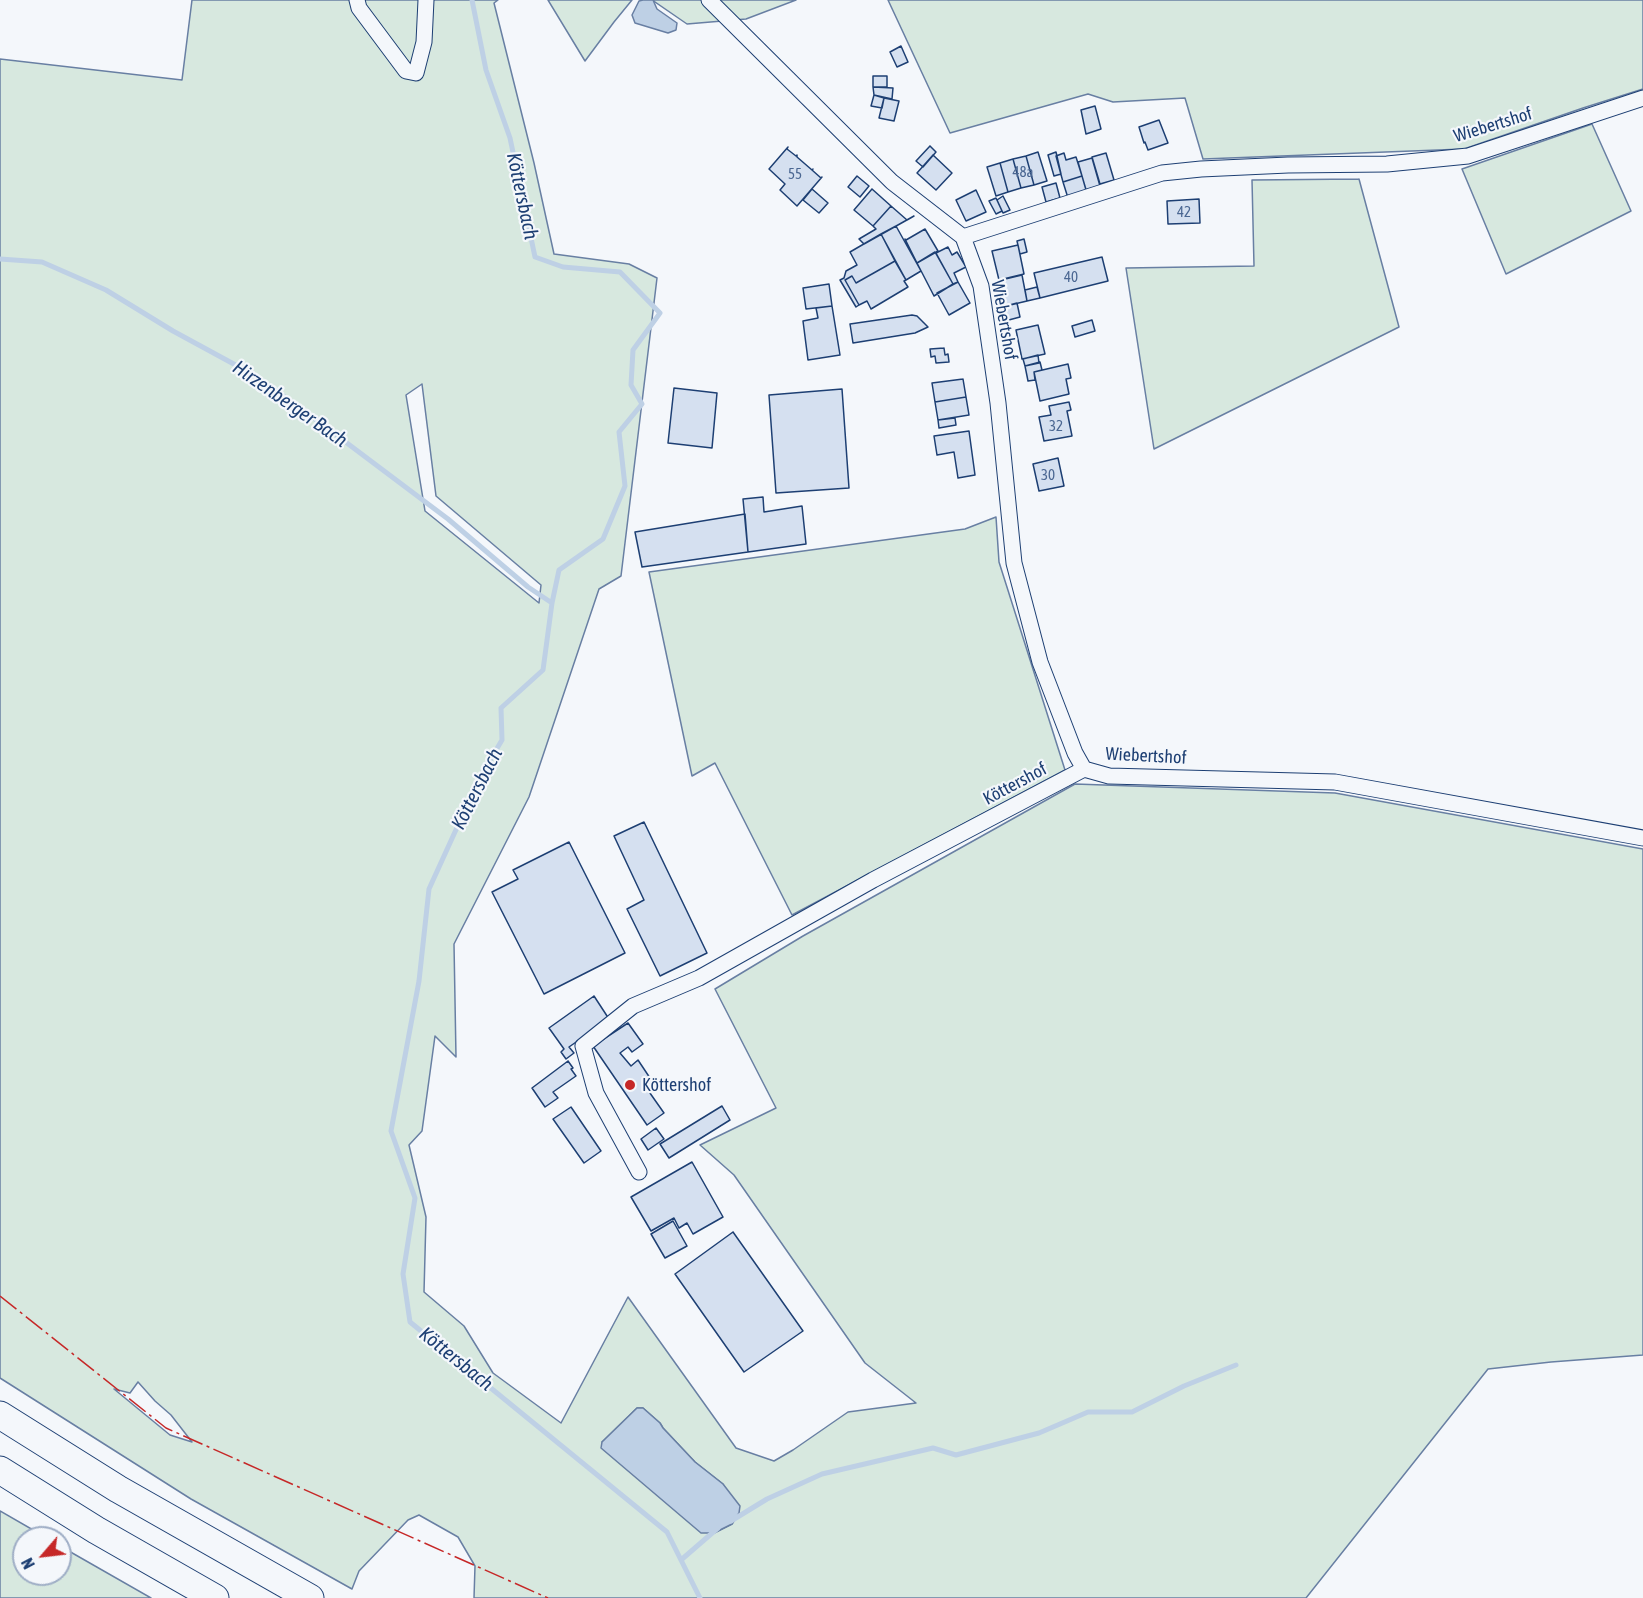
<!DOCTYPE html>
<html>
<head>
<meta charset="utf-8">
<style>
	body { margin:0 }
	#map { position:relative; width:1643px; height:1598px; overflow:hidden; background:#f4f7fb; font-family:"Asap Condensed",sans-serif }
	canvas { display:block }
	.north { position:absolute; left:12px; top:1526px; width:60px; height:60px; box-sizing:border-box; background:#f4f7fb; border:2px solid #9eadc5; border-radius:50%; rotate:242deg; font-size:16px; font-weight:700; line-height:24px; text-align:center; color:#1d3f73 }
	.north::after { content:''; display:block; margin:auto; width:21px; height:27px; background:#c62828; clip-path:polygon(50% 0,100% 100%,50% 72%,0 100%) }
</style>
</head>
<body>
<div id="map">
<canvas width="1643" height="1598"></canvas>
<div class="north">N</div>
</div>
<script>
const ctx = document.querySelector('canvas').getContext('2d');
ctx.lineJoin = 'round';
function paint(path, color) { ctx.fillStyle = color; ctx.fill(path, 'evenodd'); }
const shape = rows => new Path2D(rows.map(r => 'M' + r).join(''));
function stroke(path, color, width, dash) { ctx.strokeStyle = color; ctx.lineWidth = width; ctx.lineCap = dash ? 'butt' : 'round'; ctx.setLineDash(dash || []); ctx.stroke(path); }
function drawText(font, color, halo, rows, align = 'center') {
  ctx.font = font + ' "Asap Condensed",sans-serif'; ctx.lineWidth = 4.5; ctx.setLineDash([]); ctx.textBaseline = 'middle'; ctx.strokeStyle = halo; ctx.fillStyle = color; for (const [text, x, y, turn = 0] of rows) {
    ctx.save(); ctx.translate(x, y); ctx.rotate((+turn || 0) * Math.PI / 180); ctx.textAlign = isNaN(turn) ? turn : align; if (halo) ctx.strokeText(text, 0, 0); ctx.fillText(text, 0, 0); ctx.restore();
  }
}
const green = shape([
	[192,0,498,0,494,3,534,163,554,254,629,264,657,278,621,576,599,589,529,797,454,944,456,1057,435,1036,422,1131,409,1145,426,1217,424,1292,464,1326,493,1373,561,1423,628,1297,736,1448,774,1461,793,1450,848,1412,916,1403,865,1363,734,1175,700,1145,776,1108,715,989,803,936,1075,784,1335,793,1643,849,1643,1355,1551,1362,1488,1369,1306,1598,474,1598,475,1566,458,1537,419,1515,408,1520,359,1571,352,1589,191,1499,0,1378,0,59,182,80,192,0],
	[422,384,436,496,541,585,539,603,425,511,406,395,422,384],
	[138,1382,155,1401,171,1415,192,1442,170,1435,114,1389,130,1393,138,1382],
	[637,1408,643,1408,660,1423,663,1428,695,1462,723,1484,739,1513,732,1524,714,1533,602,1442,637,1408],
	[548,0,632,0,614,22,585,61,548,0],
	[652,0,796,0,746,19,687,24,652,0],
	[888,0,1643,0,1643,89,1583,108,1464,149,1203,159,1185,98,1113,102,1088,94,950,133,888,0],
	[1592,124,1631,211,1506,274,1462,169,1592,124],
	[1359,179,1399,327,1154,449,1126,268,1254,266,1252,180,1359,179],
	[996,517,999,562,1065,770,792,915,715,763,692,776,649,572,965,529,996,517],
	[0,1511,47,1538,24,1538,24,1574,60,1574,60,1546,151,1598,0,1598,0,1511]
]);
paint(green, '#d7e8df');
stroke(green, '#687fa3', 1.5);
const water = shape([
	[643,0,653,0,657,9,677,23,676,30,668,33,635,23,632,15,639,1,643,0],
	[637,1408,643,1408,660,1423,663,1428,695,1462,723,1484,740,1506,739,1513,732,1524,714,1533,701,1533,601,1448,602,1442,637,1408]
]);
paint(water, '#bed0e5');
stroke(water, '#687fa3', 1.5);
stroke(shape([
	[472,0,486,70,510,138,535,257,563,267,620,272,660,313,633,350,631,385,642,404,619,432,625,486,603,539,559,570,552,603,543,670,501,708,502,740,480,777,429,889,419,981,391,1131,415,1198,403,1274,410,1322,667,1532,700,1598],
	[0,259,42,262,106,290,173,331,254,375,303,410,448,519,528,587,552,603],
	[731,1521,767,1499,822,1474,933,1448,956,1455,1039,1433,1088,1412,1132,1412,1184,1386,1236,1365],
	[681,1560,718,1528]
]), '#bed0e5', 5);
const building = shape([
	[901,46,908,62,897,67,890,52,901,46],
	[873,76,887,76,887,87,873,87,873,76],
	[873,87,893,88,892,99,874,95,873,87],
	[874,95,884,98,882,108,871,106,874,95],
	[884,98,899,101,894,121,879,118,884,98],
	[1095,106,1101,129,1086,134,1081,110,1095,106],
	[1159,120,1168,143,1148,150,1145,142,1144,143,1139,127,1159,120],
	[930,146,936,152,923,167,916,161,930,146],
	[788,147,787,149,796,156,797,155,797,157,812,170,813,169,812,170,821,178,822,177,797,206,780,190,785,184,769,169,788,147],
	[1038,152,1047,181,1034,185,1026,156,1038,152],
	[1056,152,1061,174,1054,176,1048,155,1056,152],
	[1064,153,1066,160,1076,157,1082,176,1063,182,1056,156,1064,153],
	[1106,153,1114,180,1100,184,1092,157,1106,153],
	[933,155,952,173,936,190,917,173,933,155],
	[1026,156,1034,185,1021,188,1013,159,1026,156],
	[1092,158,1100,186,1086,190,1078,162,1092,158],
	[1013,159,1021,188,1008,192,1000,163,1013,159],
	[1000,163,1008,192,996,196,987,167,1000,163],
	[857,176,869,186,860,197,848,187,857,176],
	[1082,176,1087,193,1068,198,1063,182,1082,176],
	[1056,183,1060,198,1046,202,1042,187,1056,183],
	[812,189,828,203,819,213,803,200,812,189],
	[872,189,891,206,873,226,854,210,872,189],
	[976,190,986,212,966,221,956,200,976,190],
	[1003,196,1010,210,1003,213,997,200,1003,196],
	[996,198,1002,211,996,214,989,201,996,198],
	[1199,199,1200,223,1168,224,1167,201,1199,199],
	[891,206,907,220,914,216,864,244,859,239,876,229,873,226,891,206],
	[896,226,921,271,906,280,881,234,896,226],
	[925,229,938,251,917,263,905,239,906,240,925,229],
	[881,234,895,261,856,283,852,276,845,280,859,305,856,307,840,280,844,278,846,271,857,265,850,252,881,234],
	[1024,239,1027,252,1020,254,1017,241,1024,239],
	[1018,245,1024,274,999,280,992,251,1018,245],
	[948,247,952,255,957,252,966,267,954,273,958,282,953,284,936,253,948,247],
	[935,252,953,284,934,296,917,263,935,252],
	[1102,257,1108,281,1040,298,1034,273,1102,257],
	[895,261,906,280,904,281,908,287,871,309,867,301,859,305,845,280,852,276,856,283,895,261],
	[1022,275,1027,301,1002,307,997,281,1022,275],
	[958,282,970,303,949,315,937,293,958,282],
	[829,284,832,306,806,309,803,288,829,284],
	[1037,287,1040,298,1027,301,1025,290,1037,287],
	[1017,303,1020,317,1005,321,1002,307,1017,303],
	[832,306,840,355,808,360,803,321,818,318,816,308,832,306],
	[912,315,917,316,928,327,915,333,853,343,850,324,912,315],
	[1092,320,1095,331,1075,337,1072,326,1092,320],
	[1038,325,1045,354,1022,359,1016,330,1038,325],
	[944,348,945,355,948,354,949,362,936,363,935,356,931,357,930,349,944,348],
	[1038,355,1039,363,1025,366,1023,359,1038,355],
	[1040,362,1042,370,1034,372,1035,380,1028,381,1025,366,1040,362],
	[1068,364,1071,378,1066,379,1069,394,1040,401,1034,372,1068,364],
	[963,379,966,397,935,402,932,383,963,379],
	[674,388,717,393,712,448,668,443,674,388],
	[842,389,849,488,776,493,769,395,842,389],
	[966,397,969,415,938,420,935,402,966,397],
	[1069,402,1071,410,1067,411,1072,436,1044,441,1039,417,1051,415,1049,406,1069,402],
	[955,418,956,425,939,428,938,420,955,418],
	[969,431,975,475,958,478,954,452,937,455,934,436,969,431],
	[1058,458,1064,486,1039,491,1033,464,1058,458],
	[763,497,764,512,802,506,806,544,748,552,743,499,763,497],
	[745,514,748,552,642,567,635,532,745,514],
	[644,822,707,953,660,976,627,909,644,900,614,836,644,822],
	[569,842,625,953,544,994,492,892,518,879,513,870,569,842],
	[594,996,609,1019,569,1047,574,1053,566,1059,561,1052,564,1049,549,1028,594,996],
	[628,1023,643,1044,632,1052,628,1047,620,1053,631,1066,638,1060,652,1081,645,1086,664,1113,647,1125,593,1046,628,1023],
	[568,1061,573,1068,571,1069,576,1076,553,1092,558,1098,545,1107,532,1088,568,1061],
	[722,1106,730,1120,669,1158,660,1144,722,1106],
	[571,1107,601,1151,584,1163,553,1119,571,1107],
	[656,1128,664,1139,648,1150,641,1139,656,1128],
	[692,1162,723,1217,693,1234,687,1223,679,1228,674,1218,651,1231,631,1197,692,1162],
	[673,1221,687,1246,665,1258,651,1234,673,1221],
	[733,1232,803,1331,744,1372,675,1274,733,1232]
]);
paint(building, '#d5e0f0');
stroke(building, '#1d3f73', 1.5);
const minor = shape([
	[357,0,359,8,406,71,416,73,424,42,426,0],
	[709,0,892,182,963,237,981,286,998,403,1014,563,1040,662,1075,753,1084,769,1109,776,1335,782,1643,838],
	[963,237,1162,173,1201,169,1288,165,1387,164,1468,156,1643,98],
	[639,1172,596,1093,583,1046,633,1006,699,978,873,880,1084,769]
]);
const motorway = shape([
	[0,1415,118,1489,310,1598],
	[0,1470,96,1530,215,1598]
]);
stroke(minor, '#1d3f73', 17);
stroke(motorway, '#1d3f73', 29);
stroke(minor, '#f4f7fb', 15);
stroke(motorway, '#f4f7fb', 27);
stroke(shape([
	[0,1296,166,1428,548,1598]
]), '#c62828', 1.5, [21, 4.5, 3, 4.5]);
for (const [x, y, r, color] of [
	[630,1085,6,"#c62828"]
]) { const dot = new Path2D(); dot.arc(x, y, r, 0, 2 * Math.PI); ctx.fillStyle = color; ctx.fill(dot); stroke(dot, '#f4f7fb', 2); }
drawText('15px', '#4b6792', null, [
	["48a",1023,172],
	["55",795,174],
	["42",1184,212],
	["40",1071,277],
	["32",1056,426],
	["30",1048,475]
]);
drawText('18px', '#1d3f73', '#f4f7fb', [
	["Wiebertshof",1493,125,-17],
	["Wiebertshof",1004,320,80],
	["Wiebertshof",1146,756,3],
	["Köttershof",1015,784,-28]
]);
drawText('18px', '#1d3f73', '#f4f7fb', [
	["Köttershof",642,1085]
], 'left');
drawText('italic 20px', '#1d3f73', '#f4f7fb', [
	["Köttersbach",522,196,78],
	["Hirzenberger Bach",290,404,35],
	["Köttersbach",477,789,-63],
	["Köttersbach",456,1359,39]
]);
</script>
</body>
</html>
